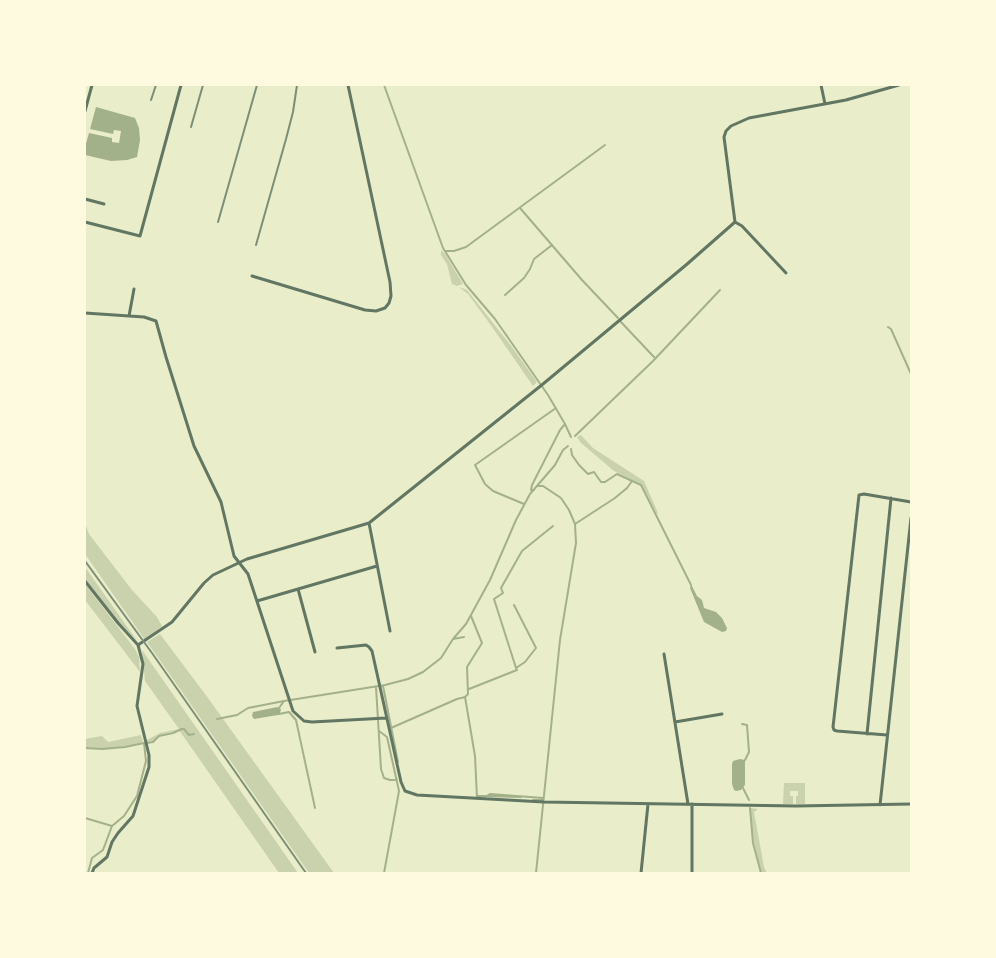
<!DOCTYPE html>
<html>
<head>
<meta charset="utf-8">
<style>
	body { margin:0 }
	#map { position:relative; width:996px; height:958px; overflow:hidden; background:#e9edc9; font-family:"Fira Sans Condensed",sans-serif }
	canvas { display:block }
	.frame { position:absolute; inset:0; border:86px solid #fefae0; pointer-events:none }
</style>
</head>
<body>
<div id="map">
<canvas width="996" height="958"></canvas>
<div class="frame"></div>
</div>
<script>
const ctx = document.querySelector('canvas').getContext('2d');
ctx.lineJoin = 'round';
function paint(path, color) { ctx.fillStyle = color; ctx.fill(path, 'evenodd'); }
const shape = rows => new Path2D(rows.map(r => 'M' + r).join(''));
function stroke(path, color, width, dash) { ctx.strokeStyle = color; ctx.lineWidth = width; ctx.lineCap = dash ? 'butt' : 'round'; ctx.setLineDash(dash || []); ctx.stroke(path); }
paint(shape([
	[441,250,445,254,463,284,457,286,452,284,447,264,441,255],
	[459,287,467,290,512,347,537,382,533,386,490,324,468,294],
	[581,435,593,448,644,481,658,513,657,514,641,484,614,471,581,443,577,437],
	[85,523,89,534,132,590,157,617,162,626,145,640,85,554],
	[85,567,138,642,118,622,85,578],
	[85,584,135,649,139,657,140,672,85,600],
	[160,634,208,698,334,873,309,873,147,642],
	[142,650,298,873,279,873,179,730,163,734,153,741,147,743,147,740,160,733,179,729,145,681],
	[141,735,143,742,135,745,102,749,85,748,85,739,102,736,108,742],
	[784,783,805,783,805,804,796,804,796,796,798,796,798,791,790,791,790,796,793,796,793,804,783,804],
	[750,808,758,809,754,812,764,867,767,873,761,872,754,843]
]), '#cad2ad');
paint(shape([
	[96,107,135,118,139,128,140,140,137,157,127,160,111,161,85,155,85,147,89,133,112,138,112,142,119,143,121,131,114,130,113,134,90,129],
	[691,584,697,596,702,600,704,608,716,612,722,618,727,628,726,631,722,632,704,622,690,588],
	[277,707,281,709,280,713,278,715,254,719,252,716,253,712],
	[740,759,745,760,745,785,741,790,736,791,734,790,732,784,732,764,733,761]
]), '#a3b18a');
stroke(shape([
	[384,85,443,248,466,285,495,319,548,395,565,424,571,437],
	[520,208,582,280,618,318],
	[445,251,454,251,466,247,605,145],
	[505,295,524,278,530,269,534,259,552,245],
	[620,321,654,357],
	[888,327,891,329,911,374],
	[575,436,653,361,720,290],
	[571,449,572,455,579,465,588,474,594,472,601,482,605,482,617,474,641,485,691,585],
	[538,486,543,486,561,498,569,510,575,524],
	[534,490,531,490,532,485,560,430,565,424],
	[524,504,493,491,485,484,475,465,556,408],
	[453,639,464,637],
	[516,668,494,599,503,593,501,588,522,551,553,526],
	[383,686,398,762],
	[376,687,381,769,384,778,390,780,397,780],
	[469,689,517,670,516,668,525,662,536,648,514,605],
	[465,697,475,756,477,798],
	[279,708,284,701],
	[279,714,289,712,296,720,315,808],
	[217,719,237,715,248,708,284,701,385,685,408,679,423,672,441,658,453,639,466,624,490,580,516,520,530,494,555,465,563,450,568,446],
	[742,724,747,725,749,752,745,760],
	[391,728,457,699,465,697,468,694,467,667,482,643,471,616],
	[379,731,387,737,399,791,384,873],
	[147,743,153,742,159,736,173,733,182,729,184,729,189,735,194,734],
	[85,748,102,749,125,747,144,743],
	[743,788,749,800],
	[477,796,487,796,490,794,543,798],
	[487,796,521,797],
	[533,800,543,800],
	[750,808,753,843,761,873],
	[85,818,112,826],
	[88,873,92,858,103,850,112,826,124,816,137,796,146,761,144,743],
	[536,873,560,640,576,543,575,524,615,498,627,488,632,481]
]), '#a3b18a', 2);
stroke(shape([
	[821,85,825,104],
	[85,111,92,85],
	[85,199,104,204],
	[85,222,140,236,181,85],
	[735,222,742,226,786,273],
	[252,276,365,310,376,311,385,308,389,303,391,296,390,282,348,85],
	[85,313,144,317,156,321,166,357,194,446,221,502,234,556,248,574,293,711,304,721,312,722,386,718],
	[129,316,134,289],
	[369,523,543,384,686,265,735,222,724,137,726,131,731,126,749,118,846,100,899,85],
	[85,581,118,623,138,645],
	[298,589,315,652],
	[257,601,377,566],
	[337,648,366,645,369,647,372,651,401,782,405,791,417,795,544,802,796,806,911,804],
	[664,654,688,804],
	[675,722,722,714],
	[867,734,891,498],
	[887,735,837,731,834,730,833,727,859,495,864,494,911,502],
	[880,805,911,518],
	[92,873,94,868,107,857,112,842,118,833,133,816,149,767,149,755,137,706,143,664,138,645,172,622,204,583,213,575,247,559,369,523,390,631],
	[641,873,648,804],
	[692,873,692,804]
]), '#617663', 3);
stroke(shape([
	[151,100,156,85],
	[191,127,203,85],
	[218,222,257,85],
	[256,245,286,139,293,112,297,85],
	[85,561,152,653,306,873]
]), '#7c8e77', 2);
</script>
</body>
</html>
